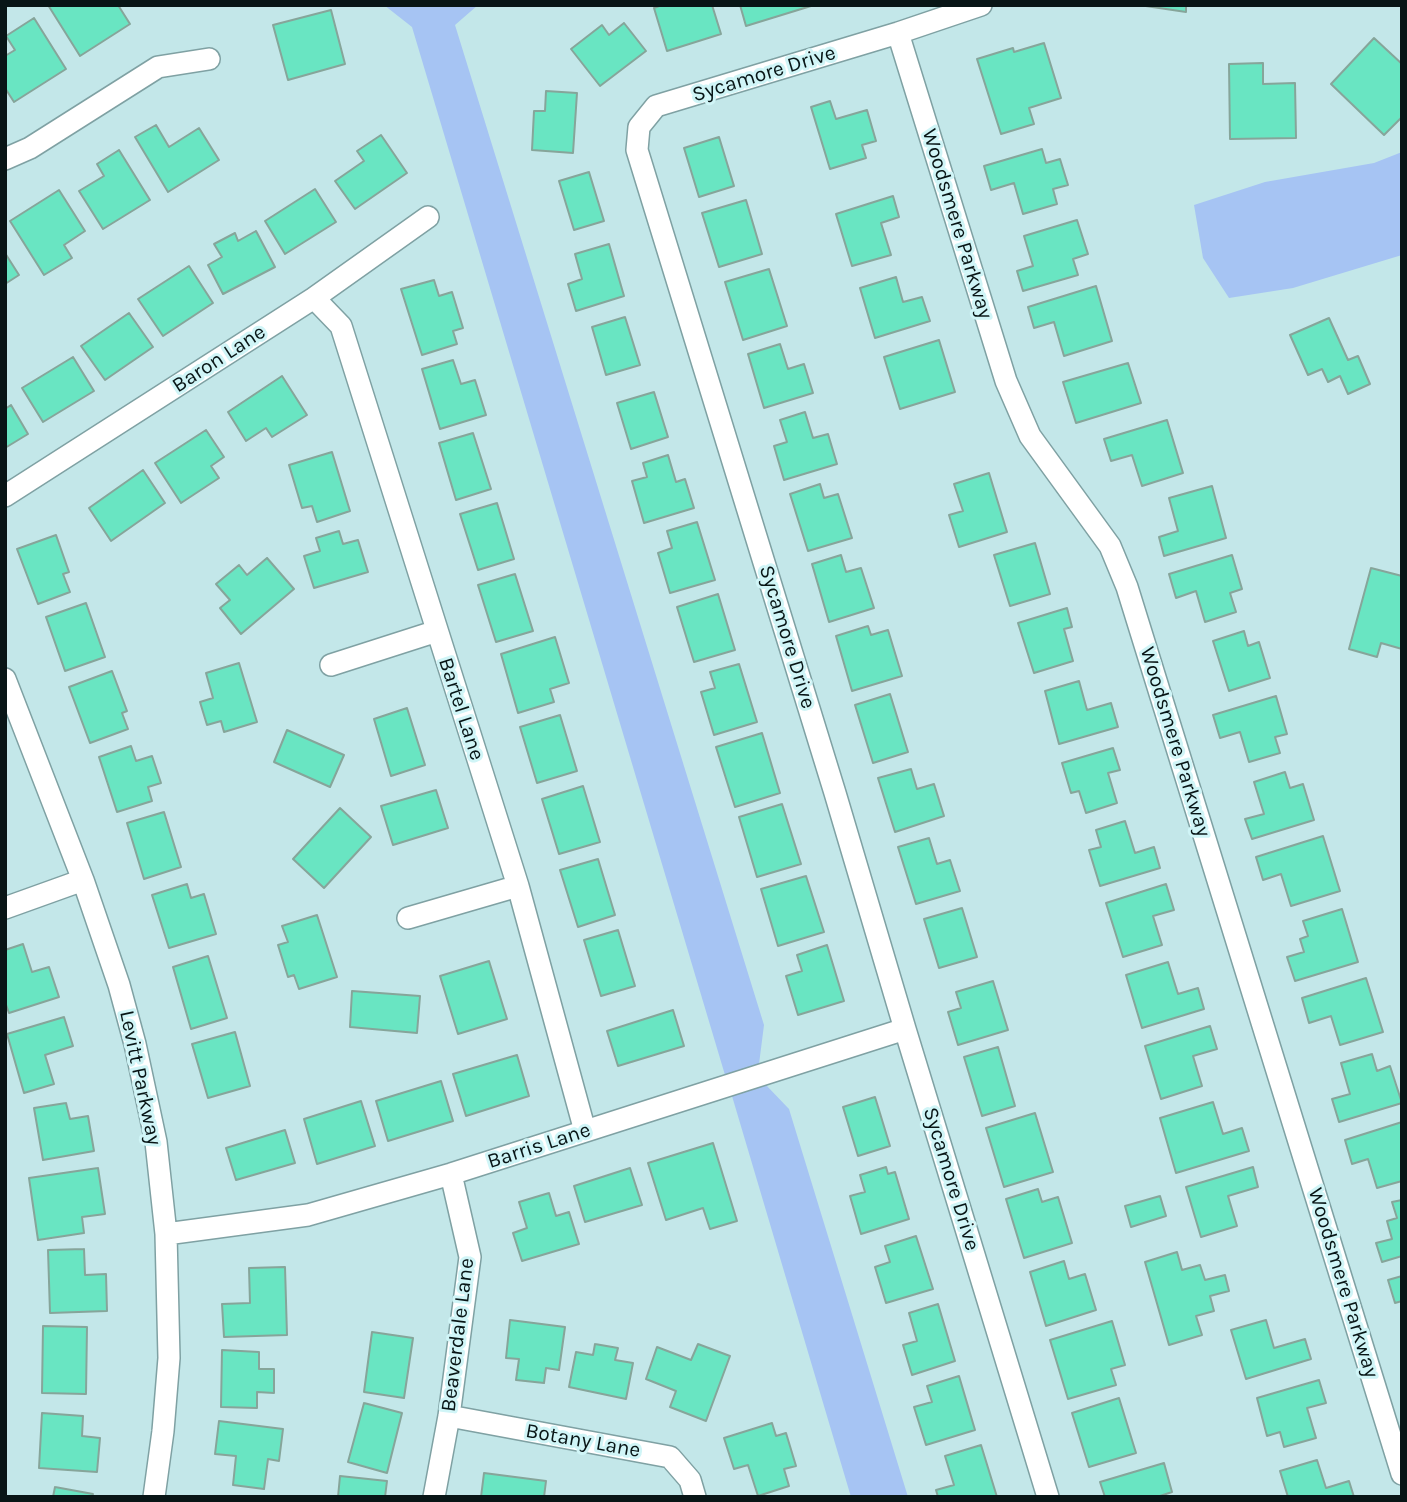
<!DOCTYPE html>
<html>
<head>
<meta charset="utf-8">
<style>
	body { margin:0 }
	#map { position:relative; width:1407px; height:1502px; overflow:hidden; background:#c3e7e9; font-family:Karla,sans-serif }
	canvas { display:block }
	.frame { position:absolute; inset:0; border:7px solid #081516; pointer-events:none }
</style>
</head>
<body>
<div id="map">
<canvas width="1407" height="1502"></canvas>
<div class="frame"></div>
</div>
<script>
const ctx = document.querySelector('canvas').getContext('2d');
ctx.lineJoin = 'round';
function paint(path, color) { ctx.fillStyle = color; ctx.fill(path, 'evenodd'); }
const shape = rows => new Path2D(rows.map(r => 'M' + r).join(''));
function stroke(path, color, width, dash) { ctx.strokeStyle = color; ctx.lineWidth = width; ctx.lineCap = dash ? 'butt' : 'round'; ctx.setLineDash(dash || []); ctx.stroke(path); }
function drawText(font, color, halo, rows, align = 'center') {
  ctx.font = font + ' Karla,sans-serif'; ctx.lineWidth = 6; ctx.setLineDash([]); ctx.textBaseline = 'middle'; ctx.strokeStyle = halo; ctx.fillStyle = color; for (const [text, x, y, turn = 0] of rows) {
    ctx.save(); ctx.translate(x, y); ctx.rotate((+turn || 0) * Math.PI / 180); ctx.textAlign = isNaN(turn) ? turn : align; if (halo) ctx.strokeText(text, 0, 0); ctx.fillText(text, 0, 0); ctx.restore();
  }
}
paint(shape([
	[384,5,478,5,455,25,764,1025,759,1064,725,1075,412,27],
	[1402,152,1402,255,1293,288,1229,298,1203,258,1194,205,1265,182,1374,163],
	[766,1085,789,1109,908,1497,851,1497,732,1096]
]), '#a6c4f3');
const building = shape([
	[48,5,118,5,130,24,80,56,48,5],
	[662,5,712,5,721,34,667,51,654,8,662,5],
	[740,5,811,5,811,6,746,26,740,5],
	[1139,5,1186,5,1186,12,1139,5],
	[331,10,345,64,288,80,273,25,331,10],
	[34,18,66,69,14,102,5,88,5,56,15,50,6,36,34,18],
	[624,23,646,51,600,86,571,49,602,25,609,35,624,23],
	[1374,38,1402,64,1402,117,1384,135,1331,84,1374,38],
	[1044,43,1061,98,1029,108,1034,124,1001,134,977,59,1013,48,1014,52,1044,43],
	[1263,63,1263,84,1295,83,1296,138,1230,139,1229,64,1263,63],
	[546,91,577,93,573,153,532,150,534,111,545,111,546,91],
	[830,101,836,119,867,110,876,141,862,145,866,158,830,169,811,107,830,101],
	[156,125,169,147,199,128,219,160,168,192,135,137,156,125],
	[381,135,407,173,355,209,335,181,364,161,357,151,381,135],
	[719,137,734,186,699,197,684,148,719,137],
	[1042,149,1046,163,1060,159,1068,185,1053,189,1057,204,1023,214,1014,183,991,190,984,166,1042,149],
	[119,150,150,200,103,229,79,191,104,176,97,164,119,150],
	[589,172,604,221,574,230,559,181,589,172],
	[315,189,336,222,285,254,265,221,315,189],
	[59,190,85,231,64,245,72,258,44,275,10,221,59,190],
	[893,196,899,217,881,223,891,255,852,266,836,214,893,196],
	[746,200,762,254,719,267,702,213,746,200],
	[1077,220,1088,254,1073,259,1078,275,1023,291,1017,271,1033,266,1024,236,1077,220],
	[256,231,275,267,223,294,208,265,222,257,214,244,235,233,238,241,256,231],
	[609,244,624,296,576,311,568,284,582,279,575,254,609,244],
	[5,253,19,275,5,284,5,253],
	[189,266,213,303,163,336,138,299,189,266],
	[769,269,787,326,743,340,725,282,769,269],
	[896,277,903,302,922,297,930,321,875,338,860,288,896,277],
	[434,280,439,296,452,292,463,328,453,331,457,344,422,355,401,289,434,280],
	[1096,286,1112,341,1064,356,1054,322,1034,328,1028,307,1096,286],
	[129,313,153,347,105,380,81,346,129,313],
	[625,317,640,365,606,375,592,327,625,317],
	[1329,318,1348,360,1358,356,1370,384,1348,394,1340,376,1328,382,1322,369,1308,375,1290,335,1329,318],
	[939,340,955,392,900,409,884,357,939,340],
	[780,344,788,369,804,364,813,393,764,408,748,354,780,344],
	[73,357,94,391,43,422,22,388,73,357],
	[453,360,461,384,475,380,486,415,440,429,422,369,453,360],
	[1128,363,1141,403,1076,423,1063,382,1128,363],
	[282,376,307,415,272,437,266,428,246,441,228,412,282,376],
	[654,392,668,437,631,449,617,403,654,392],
	[11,405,28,434,5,448,5,409,11,405],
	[805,412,813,438,828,434,837,464,784,480,774,446,787,442,780,420,805,412],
	[1167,420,1183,473,1142,486,1132,455,1111,461,1104,439,1167,420],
	[206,430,224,457,211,466,219,478,181,503,155,463,206,430],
	[473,433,491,489,456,500,439,443,473,433],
	[332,452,350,511,317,522,312,506,302,508,289,465,332,452],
	[668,455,676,482,685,479,694,508,644,523,632,481,647,477,643,463,668,455],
	[143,470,165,503,111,541,89,508,143,470],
	[989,473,1007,532,959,547,949,515,963,511,954,484,989,473],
	[820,484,824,498,838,494,852,538,808,551,790,494,820,484],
	[1212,486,1226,538,1164,556,1159,537,1178,531,1169,498,1212,486],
	[497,503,514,559,478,570,460,514,497,503],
	[697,522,715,580,670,593,658,553,672,548,667,531,697,522],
	[339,531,343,544,358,540,368,572,314,588,304,556,320,551,316,538,339,531],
	[56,535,69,572,63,574,70,592,38,604,17,549,56,535],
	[1035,543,1050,594,1010,606,994,555,1035,543],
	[841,555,846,572,861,568,874,608,829,622,812,564,841,555],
	[1232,555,1242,589,1230,593,1236,612,1205,622,1196,591,1176,598,1169,574,1232,555],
	[267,558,294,589,241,634,220,608,230,600,216,584,239,565,247,575,267,558],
	[1371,568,1402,576,1402,649,1381,643,1377,657,1349,649,1371,568],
	[515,574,533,631,496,642,478,585,515,574],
	[718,594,735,650,694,662,677,607,718,594],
	[86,603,105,657,65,671,46,617,86,603],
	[1067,608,1072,627,1064,629,1073,661,1034,673,1018,623,1067,608],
	[868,626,871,635,888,630,902,676,852,691,836,636,868,626],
	[1244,631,1248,646,1259,642,1270,678,1229,691,1213,641,1244,631],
	[555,637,569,683,550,689,554,702,518,713,501,654,555,637],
	[239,663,257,722,224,732,221,721,207,725,200,702,213,698,206,673,239,663],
	[739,664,757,722,714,735,701,692,715,688,710,672,739,664],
	[112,671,127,711,122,713,128,729,90,743,69,687,112,671],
	[1079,681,1087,710,1111,703,1118,727,1059,744,1045,691,1079,681],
	[890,694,908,752,873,763,855,705,890,694],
	[1276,696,1287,734,1275,737,1280,753,1249,762,1240,732,1220,738,1213,715,1276,696],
	[407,708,425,765,391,776,374,719,407,708],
	[560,715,577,771,537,783,520,727,560,715],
	[287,730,344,755,330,787,274,762,287,730],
	[762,733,780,793,735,807,716,747,762,733],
	[131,746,136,761,152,756,161,783,148,787,152,801,117,812,99,757,131,746],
	[1113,748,1120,770,1108,773,1117,803,1086,813,1079,791,1071,793,1062,763,1113,748],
	[911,769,917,789,934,784,944,816,895,832,878,778,911,769],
	[1285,772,1290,788,1303,784,1314,820,1252,839,1245,819,1264,814,1254,782,1285,772],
	[583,786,600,842,559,854,542,799,583,786],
	[436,790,448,828,393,845,381,806,436,790],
	[782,804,801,864,757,877,739,817,782,804],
	[340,808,371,837,324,888,293,859,340,808],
	[164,812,181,867,144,879,127,823,164,812],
	[1125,821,1135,853,1154,847,1160,868,1100,886,1089,850,1101,847,1096,830,1125,821],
	[1323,836,1340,891,1291,906,1281,874,1263,880,1256,857,1323,836],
	[929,838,937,864,950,860,960,891,916,904,898,847,929,838],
	[598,859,615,915,578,927,560,870,598,859],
	[806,876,824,932,778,946,761,889,806,876],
	[187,884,191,898,204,894,216,934,169,948,152,895,187,884],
	[1166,884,1174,910,1153,916,1162,945,1123,957,1106,903,1166,884],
	[962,908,977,957,939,968,924,919,962,908],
	[1342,909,1358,962,1295,981,1287,957,1304,952,1300,939,1308,936,1303,921,1342,909],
	[317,915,337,977,299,989,294,975,288,977,278,945,288,942,282,926,317,915],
	[618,930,635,986,601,996,584,940,618,930],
	[23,944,32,972,49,967,59,997,9,1013,5,1002,5,950,23,944],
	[827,945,844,1001,798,1015,786,976,802,971,797,955,827,945],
	[208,956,227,1018,191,1029,173,967,208,956],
	[489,961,507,1019,458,1034,440,976,489,961],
	[1168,962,1178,994,1198,988,1204,1009,1142,1028,1126,975,1168,962],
	[1366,978,1383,1032,1340,1045,1331,1016,1309,1023,1302,998,1366,978],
	[993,981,1008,1030,958,1045,948,1012,961,1008,956,992,993,981],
	[352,991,420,996,417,1033,350,1027,352,991],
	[673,1010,684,1046,618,1066,607,1031,673,1010],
	[64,1017,73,1046,45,1055,54,1084,24,1093,7,1034,64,1017],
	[1210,1026,1217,1049,1193,1056,1202,1086,1161,1099,1145,1046,1210,1026],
	[235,1032,250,1086,208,1098,192,1044,235,1032],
	[998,1047,1015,1106,982,1116,964,1057,998,1047],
	[1372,1054,1377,1071,1390,1066,1402,1103,1339,1122,1332,1099,1350,1094,1341,1063,1372,1054],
	[517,1055,529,1096,466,1116,453,1074,517,1055],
	[441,1081,453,1121,388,1141,376,1101,441,1081],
	[875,1097,890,1146,858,1156,843,1107,875,1097],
	[361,1101,375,1146,317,1164,304,1119,361,1101],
	[1213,1102,1223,1134,1242,1128,1249,1151,1176,1173,1160,1118,1213,1102],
	[66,1103,70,1119,88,1116,94,1151,43,1160,34,1108,66,1103],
	[1035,1113,1053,1172,1004,1187,986,1128,1035,1113],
	[1402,1122,1402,1181,1377,1188,1368,1159,1352,1164,1345,1140,1402,1122],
	[285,1130,295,1163,236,1180,226,1148,285,1130],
	[713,1143,737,1221,710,1229,703,1208,666,1220,648,1163,713,1143],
	[886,1167,888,1174,895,1172,909,1219,861,1234,850,1196,865,1192,860,1175,886,1167],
	[1253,1167,1258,1187,1228,1196,1237,1226,1201,1237,1186,1187,1253,1167],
	[98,1168,105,1214,82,1217,84,1233,38,1240,29,1178,98,1168],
	[630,1168,642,1205,585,1222,574,1186,630,1168],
	[1038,1189,1042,1202,1058,1197,1072,1243,1024,1258,1006,1199,1038,1189],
	[549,1193,556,1216,569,1212,579,1244,522,1261,513,1233,527,1228,519,1202,549,1193],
	[1160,1196,1166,1216,1131,1227,1125,1206,1160,1196],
	[1402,1200,1402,1256,1382,1262,1376,1243,1392,1239,1387,1221,1397,1218,1392,1202,1402,1200],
	[916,1236,933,1289,886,1303,875,1267,890,1262,885,1246,916,1236],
	[84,1249,85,1275,106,1274,107,1311,50,1313,48,1250,84,1249],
	[1177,1252,1182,1270,1200,1265,1205,1280,1225,1275,1229,1291,1210,1296,1214,1311,1196,1316,1202,1335,1169,1345,1145,1262,1177,1252],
	[1064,1261,1069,1279,1085,1274,1096,1310,1046,1326,1030,1272,1064,1261],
	[285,1267,287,1335,224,1337,222,1304,250,1303,249,1268,285,1267],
	[1402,1276,1402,1301,1395,1303,1388,1280,1402,1276],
	[938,1304,955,1361,912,1375,903,1345,917,1341,909,1313,938,1304],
	[510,1320,565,1327,559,1370,546,1368,544,1383,516,1380,519,1359,506,1358,510,1320],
	[1266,1320,1274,1348,1305,1339,1311,1359,1246,1379,1231,1330,1266,1320],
	[1112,1321,1125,1365,1111,1369,1116,1385,1068,1399,1050,1340,1112,1321],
	[43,1326,87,1327,86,1394,42,1393,43,1326],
	[372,1332,413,1338,404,1398,364,1392,372,1332],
	[595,1344,618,1348,615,1360,633,1363,626,1399,569,1387,576,1352,593,1355,595,1344],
	[698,1344,730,1356,706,1421,670,1407,676,1391,646,1379,657,1347,691,1360,698,1344],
	[222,1350,259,1352,259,1369,274,1369,274,1393,257,1392,257,1408,221,1407,222,1350],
	[959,1376,975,1430,926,1445,914,1407,932,1402,927,1386,959,1376],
	[1319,1380,1326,1403,1307,1408,1316,1438,1284,1447,1280,1432,1267,1436,1257,1398,1319,1380],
	[1119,1398,1136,1453,1089,1467,1072,1413,1119,1398],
	[364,1403,402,1413,387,1473,348,1462,364,1403],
	[42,1413,83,1416,82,1436,100,1438,97,1472,39,1468,42,1413],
	[219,1421,283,1429,279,1461,268,1459,264,1489,233,1485,236,1456,215,1454,219,1421],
	[772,1423,776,1436,786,1433,796,1466,784,1469,789,1486,758,1496,748,1465,734,1469,724,1438,772,1423],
	[981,1445,997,1497,938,1497,936,1490,954,1485,945,1456,981,1445],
	[1317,1460,1326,1488,1349,1481,1354,1497,1288,1497,1280,1471,1317,1460],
	[1164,1463,1172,1492,1157,1497,1105,1497,1100,1482,1164,1463],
	[484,1473,546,1481,544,1497,481,1497,484,1473],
	[340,1476,387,1481,385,1497,338,1497,340,1476],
	[55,1487,93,1494,92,1497,53,1497,55,1487]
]);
paint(building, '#69e5c2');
stroke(building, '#86a59a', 2);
const minor = shape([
	[981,5,898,33,656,106,639,127,637,150,835,793,905,1029,1048,1497],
	[898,33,1006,381,1030,436,1110,546,1127,587,1402,1474],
	[5,159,30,148,158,67,209,59],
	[314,298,341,326,518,886,585,1131],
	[5,496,314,298,428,217],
	[331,665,437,631],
	[5,679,83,880,119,985,135,1044,156,1142,166,1234,169,1358,163,1431,154,1497],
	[5,908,83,880],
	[408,918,518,886],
	[166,1234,308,1215,451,1174,905,1029],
	[449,1416,670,1457,690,1480,695,1497],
	[434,1497,449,1416,470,1257,451,1174]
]);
stroke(minor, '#7fa1a3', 24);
stroke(minor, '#fff', 21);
drawText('21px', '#081516', '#d0f5f7', [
	["Sycamore Drive",764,74,-17],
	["Woodsmere Parkway",957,224,73],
	["Baron Lane",219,359,-33],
	["Sycamore Drive",787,637,73],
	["Bartel Lane",461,709,72],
	["Woodsmere Parkway",1175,742,73],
	["Levitt Parkway",140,1078,78],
	["Barris Lane",539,1146,-18],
	["Sycamore Drive",951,1179,73],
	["Woodsmere Parkway",1343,1283,73],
	["Beaverdale Lane",458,1335,-83],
	["Botany Lane",583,1441,10]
]);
</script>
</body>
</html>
